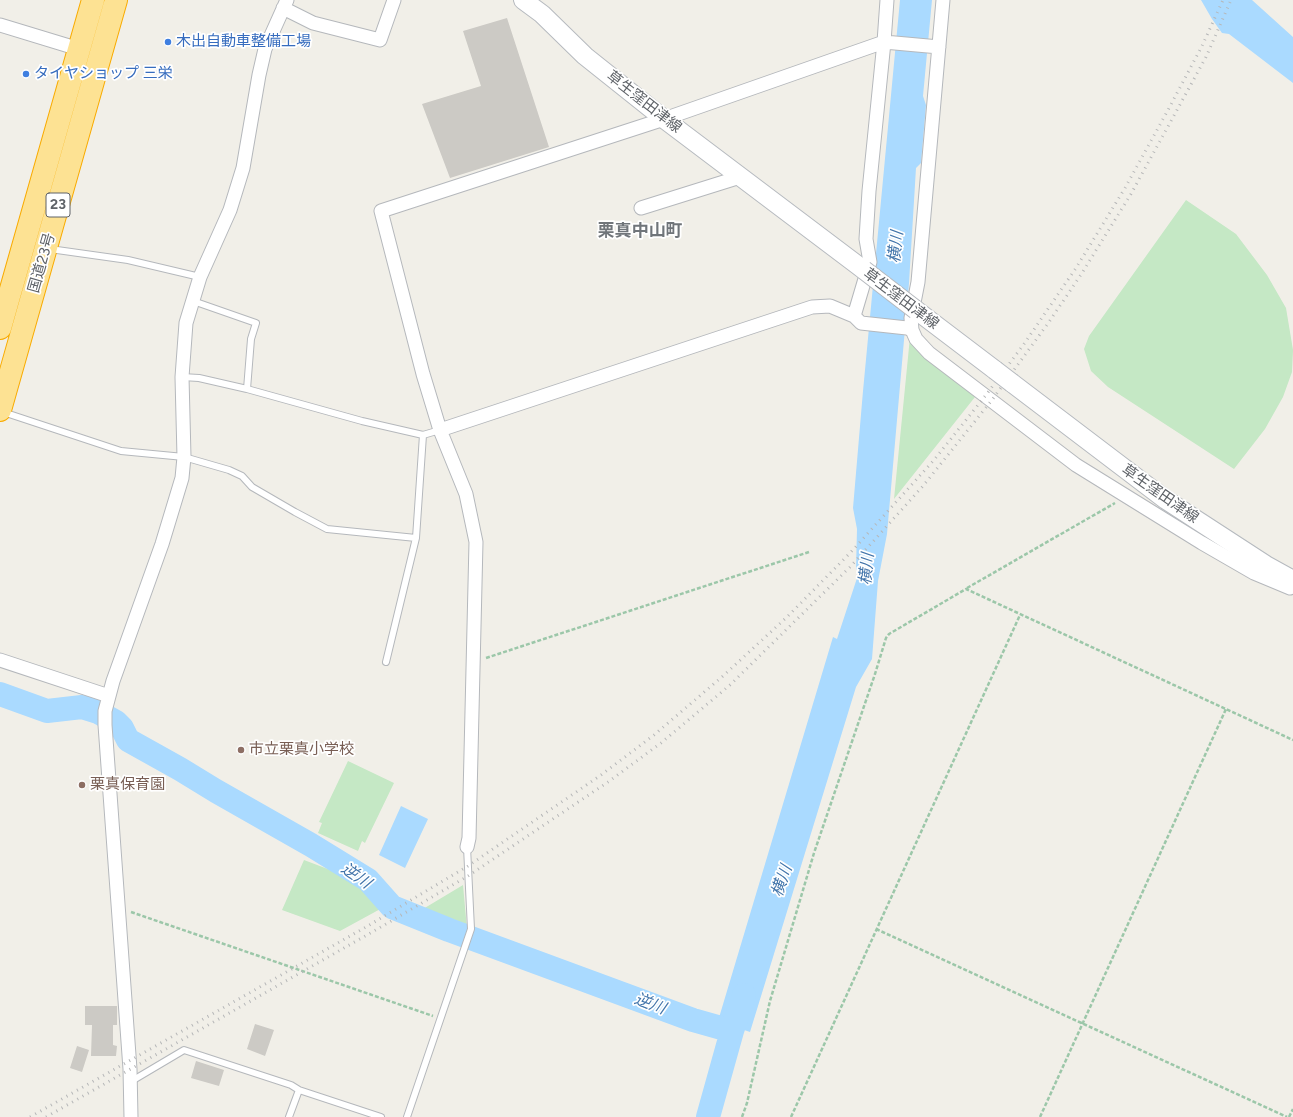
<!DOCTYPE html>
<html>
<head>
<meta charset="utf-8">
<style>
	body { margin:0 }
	canvas { display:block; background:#f1efe8 }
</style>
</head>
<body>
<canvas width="1293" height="1117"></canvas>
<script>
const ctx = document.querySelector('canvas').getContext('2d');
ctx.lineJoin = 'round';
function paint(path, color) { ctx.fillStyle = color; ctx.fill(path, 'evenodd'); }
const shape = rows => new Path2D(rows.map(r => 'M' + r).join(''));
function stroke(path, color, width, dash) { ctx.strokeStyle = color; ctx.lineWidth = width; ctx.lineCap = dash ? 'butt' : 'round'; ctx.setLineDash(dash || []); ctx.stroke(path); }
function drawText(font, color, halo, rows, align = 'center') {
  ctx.font = font + ' Figtree,"Noto Sans JP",sans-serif'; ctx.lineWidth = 3.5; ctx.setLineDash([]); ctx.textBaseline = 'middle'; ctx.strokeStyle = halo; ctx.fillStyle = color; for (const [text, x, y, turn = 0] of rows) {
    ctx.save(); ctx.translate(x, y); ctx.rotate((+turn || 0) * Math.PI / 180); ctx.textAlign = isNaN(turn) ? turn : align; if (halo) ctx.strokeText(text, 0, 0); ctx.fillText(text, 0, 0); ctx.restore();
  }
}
paint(shape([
	[1186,200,1236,234,1267,275,1286,308,1293,350,1292,372,1283,397,1265,429,1234,469,1108,387,1091,371,1084,349,1089,336],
	[910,337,975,397,894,499],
	[348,761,394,783,365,843,362,841,358,851,318,833,322,823,319,822],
	[304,860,362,882,378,897,384,907,340,931,282,910],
	[463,885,467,929,418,912]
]), '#c5e8c5');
paint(shape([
	[900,0,932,0,923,96,926,105,921,163,916,168,909,283,887,534,878,581,872,659,856,687,750,1032,718,1021,833,637,837,639,859,572,856,569,857,529,853,508,863,391],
	[1201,0,1252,0,1293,37,1293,83,1229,34,1222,33,1212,19],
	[401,806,428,819,405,868,379,855]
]), '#aadaff');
stroke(shape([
	[0,694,47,711,82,707,98,712,116,722,122,728,128,740,180,769,216,791,311,845,368,880,392,907,449,930,693,1020,732,1031],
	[708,1117,732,1031,744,995]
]), '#aadaff', 24);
paint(shape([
	[507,18,549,147,450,178,422,104,481,86,463,31],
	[85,1006,117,1006,117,1025,113,1025,113,1045,117,1046,116,1056,91,1056,92,1025,85,1025],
	[255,1024,274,1030,265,1056,247,1049],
	[77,1046,89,1050,82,1072,70,1068],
	[196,1061,224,1070,219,1086,191,1078]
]), '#cccac5');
const lane = shape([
	[57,250,128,260,200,277],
	[193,301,256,323,251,339,247,389],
	[182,377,199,378,247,389,362,421,423,435,440,430],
	[9,414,121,451,184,457,229,470,242,476,252,487,295,512,327,529,416,538],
	[386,662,416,538,423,435],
	[130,1082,184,1050,291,1085,299,1090,381,1117],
	[289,1117,299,1090],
	[407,1117,471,929,467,847]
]);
const street = shape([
	[283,8,313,23,380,40,394,0],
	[0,25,79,49],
	[641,208,740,177],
	[854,316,870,262,866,239,869,191,884,42,887,0],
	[912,330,911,318,918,282,943,0],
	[440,430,812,307,830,306,854,316,861,323,907,328,912,330,916,339,929,353,1076,465,1202,543,1254,573,1290,588,1293,586],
	[0,660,109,696],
	[467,847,469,838,476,542,466,494,440,430,423,374,381,211,664,119,884,42,939,47],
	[131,1117,130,1069,105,725,105,711,113,681,162,544,182,478,184,457,182,377,186,323,200,277,230,210,243,168,259,75,265,49,287,0]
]);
const secondary = shape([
	[523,0,542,14,585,56,664,119,864,270],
	[916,310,995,370],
	[1012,383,1166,500,1266,565,1293,580]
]);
const highway = shape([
	[0,328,93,0],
	[0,410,116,0]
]);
stroke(lane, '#b5b8bc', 8);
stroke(street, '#b5b8bc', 15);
stroke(secondary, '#b6babf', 20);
stroke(highway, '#f9ab00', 24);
stroke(shape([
	[967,588,1115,503],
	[486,658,809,552],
	[131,912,433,1016],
	[876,929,1287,1117],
	[742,1117,747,1103,770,1001,814,853,875,674,886,638,889,634,966,589,1293,740],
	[791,1117,1020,615],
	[1040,1117,1226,709],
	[1289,1117,1293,1109]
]), '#9cc7a9', 2.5, [4, 2]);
stroke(lane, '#fff', 6);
stroke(street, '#fff', 13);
stroke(secondary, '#fff', 18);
stroke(highway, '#fde293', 22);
stroke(shape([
	[30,1117,366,927,468,866,601,775,654,735,723,676,787,617,851,552,934,460,986,395,1024,344,1076,268,1125,188,1168,110,1202,46,1223,0],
	[46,1117,374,931,468,876,608,782,661,743,730,685,850,567,923,486,992,400,1049,322,1082,273,1131,194,1206,57,1231,0]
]), '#b6b7b8', 3, [1, 5]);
const secondaryBridge = shape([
	[864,270,916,310],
	[995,370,1012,383]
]);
stroke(secondaryBridge, '#b6babf', 20, []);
stroke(secondaryBridge, '#fff', 18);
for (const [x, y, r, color] of [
	[168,42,4,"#3f7fe0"],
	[26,74,4,"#3f7fe0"],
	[241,750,4,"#8d6e63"],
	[82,785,4,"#8d6e63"]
]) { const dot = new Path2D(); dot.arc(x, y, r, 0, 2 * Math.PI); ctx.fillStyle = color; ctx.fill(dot); stroke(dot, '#fff', 1.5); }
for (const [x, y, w] of [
	[58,205,24]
]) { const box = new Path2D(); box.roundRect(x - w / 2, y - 12, w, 24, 3); ctx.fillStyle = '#fff'; ctx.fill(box); stroke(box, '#5f6368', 1); }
drawText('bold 14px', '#5f6368', null, [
	["23",58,205]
]);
drawText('15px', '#366cbe', '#fff', [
	["木出自動車整備工場",176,42],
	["タイヤショップ 三栄",34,74]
], 'left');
drawText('15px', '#5f6368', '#fff', [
	["草生窪田津線",644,102,38],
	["国道23号",42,263,-74],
	["草生窪田津線",901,299,37],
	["草生窪田津線",1160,494,35]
]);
drawText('15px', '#785e54', '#fff', [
	["市立栗真小学校",249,750],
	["栗真保育園",90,785]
], 'left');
drawText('italic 16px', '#4174aa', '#fff', [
	["横川",896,247,-84],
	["横川",867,569,-85],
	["逆川",356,876,35],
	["横川",782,881,-71],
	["逆川",650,1004,21]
]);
drawText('bold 17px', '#70757a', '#fff', [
	["栗真中山町",640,231]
]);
</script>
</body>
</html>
